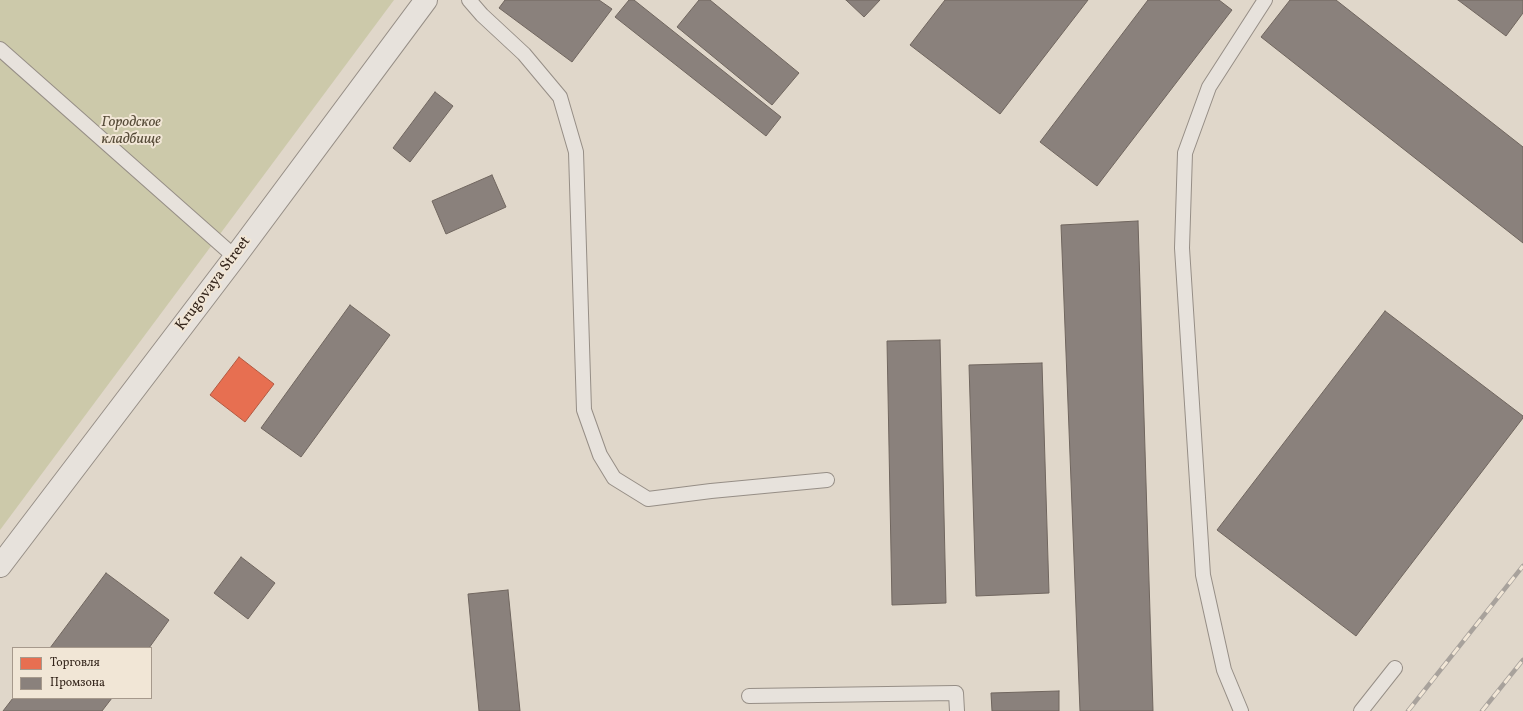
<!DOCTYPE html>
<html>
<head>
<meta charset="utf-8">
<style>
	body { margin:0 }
	#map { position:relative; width:1523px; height:711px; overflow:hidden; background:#e0d7ca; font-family:Vollkorn,serif }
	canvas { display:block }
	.legend { position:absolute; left:12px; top:647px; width:140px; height:52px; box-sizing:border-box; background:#f1e6d6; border:1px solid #a6998c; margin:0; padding:5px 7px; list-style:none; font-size:12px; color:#35261c }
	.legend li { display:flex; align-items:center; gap:8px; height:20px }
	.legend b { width:20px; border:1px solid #a6998c }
</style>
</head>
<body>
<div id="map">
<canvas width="1523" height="711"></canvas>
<ul class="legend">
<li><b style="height:11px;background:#e76f51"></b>Торговля</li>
<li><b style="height:11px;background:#8a817c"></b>Промзона</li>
</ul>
</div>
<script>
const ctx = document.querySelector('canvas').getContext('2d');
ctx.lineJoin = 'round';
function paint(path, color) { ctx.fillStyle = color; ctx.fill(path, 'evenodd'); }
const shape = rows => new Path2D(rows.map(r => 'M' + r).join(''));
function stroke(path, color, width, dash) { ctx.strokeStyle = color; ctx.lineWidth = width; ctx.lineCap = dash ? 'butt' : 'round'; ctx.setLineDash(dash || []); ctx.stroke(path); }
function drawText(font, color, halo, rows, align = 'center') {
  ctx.font = font + ' Vollkorn,serif'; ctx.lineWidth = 4; ctx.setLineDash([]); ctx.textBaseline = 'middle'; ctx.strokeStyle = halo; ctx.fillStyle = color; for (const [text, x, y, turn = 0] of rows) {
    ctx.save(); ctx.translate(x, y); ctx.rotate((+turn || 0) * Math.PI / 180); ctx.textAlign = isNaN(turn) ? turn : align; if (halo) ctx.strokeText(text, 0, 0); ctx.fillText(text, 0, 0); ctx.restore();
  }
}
paint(shape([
	[0,0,394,0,0,530]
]), '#ccc9aa');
const shops = shape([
	[239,357,274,384,245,422,210,395,239,357]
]);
paint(shops, '#e76f51');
stroke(shops, '#b25941', 1);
const industry = shape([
	[505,0,599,0,612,9,572,62,499,8,505,0],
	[629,0,634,0,781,117,766,136,615,17,629,0],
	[699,0,710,0,799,73,772,105,677,27,699,0],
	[846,0,880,0,864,17,846,0],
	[945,0,1088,0,1000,114,910,45,945,0],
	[1148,0,1219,0,1232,10,1097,186,1040,142,1148,0],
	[1290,0,1336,0,1523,147,1523,243,1261,37,1290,0],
	[1458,0,1523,0,1523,13,1506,36,1458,0],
	[435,92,453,106,410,162,393,148,435,92],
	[492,175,506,207,446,234,432,201,492,175],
	[1138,221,1153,711,1080,711,1061,225,1138,221],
	[350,305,390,335,301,457,261,428,350,305],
	[1385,311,1523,416,1523,418,1356,636,1217,530,1385,311],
	[940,340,946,603,892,605,887,341,940,340],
	[1042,363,1049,593,976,596,969,365,1042,363],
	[241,557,275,583,248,619,214,593,241,557],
	[106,573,169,620,149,648,50,648,106,573],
	[508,590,520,711,479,711,468,594,508,590],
	[1059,691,1059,711,992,711,991,693,1059,691],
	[13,698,112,698,102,711,3,711,13,698]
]);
paint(industry, '#8a817c');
stroke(industry, '#70665f', 1);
const service = shape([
	[469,0,482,15,524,54,560,97,576,152,584,410,600,455,614,478,648,499,711,491,827,480],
	[0,49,235,257],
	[749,696,956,693,957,711],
	[1241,711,1224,670,1203,575,1182,248,1185,153,1209,87,1265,0],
	[1361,711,1395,668]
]);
const minor = shape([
	[0,566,235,257,426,0]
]);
stroke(service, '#968e86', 16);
stroke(minor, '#968e86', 24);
stroke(service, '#e7e2dc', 14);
stroke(minor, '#e7e2dc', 22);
const rail = shape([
	[1408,711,1523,566],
	[1482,711,1523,660]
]);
stroke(rail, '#a8a29c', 4.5);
stroke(rail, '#f1e6d6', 3, [9]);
drawText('italic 15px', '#574c39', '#f1e6d6', [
	["Городское",131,123],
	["кладбище",131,140]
]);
drawText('15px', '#35261c', '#f1e6d6', [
	["Krugovaya Street",214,284,-53]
]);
</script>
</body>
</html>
